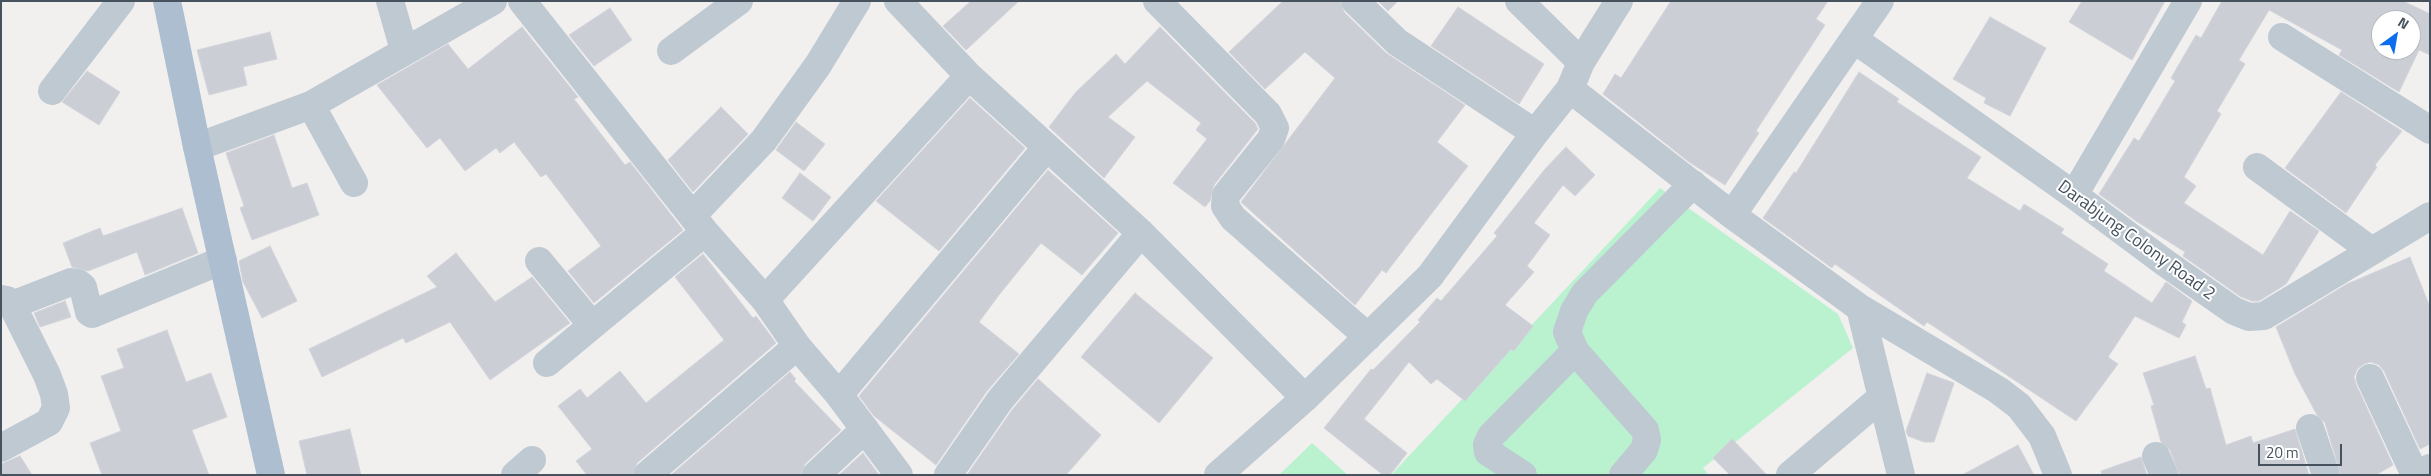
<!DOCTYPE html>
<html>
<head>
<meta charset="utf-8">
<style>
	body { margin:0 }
	#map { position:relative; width:2431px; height:476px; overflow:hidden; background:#f2efef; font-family:"Titillium Web",sans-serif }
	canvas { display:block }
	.frame { position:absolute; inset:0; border:2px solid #46525e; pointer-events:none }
	.north { position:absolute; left:2371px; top:10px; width:50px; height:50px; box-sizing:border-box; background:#fff; border:1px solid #b5babf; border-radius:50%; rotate:32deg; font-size:14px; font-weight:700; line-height:20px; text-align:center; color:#46525e }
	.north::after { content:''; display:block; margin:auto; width:18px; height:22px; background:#0c6dee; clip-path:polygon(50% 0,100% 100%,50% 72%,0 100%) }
	.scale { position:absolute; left:2258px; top:444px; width:84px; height:22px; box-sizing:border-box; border:2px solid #46525e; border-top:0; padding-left:6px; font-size:15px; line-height:18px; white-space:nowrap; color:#46525e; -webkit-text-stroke:4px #fff; paint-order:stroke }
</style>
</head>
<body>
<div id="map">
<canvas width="2431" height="476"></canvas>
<div class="frame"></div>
<div class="north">N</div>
<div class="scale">20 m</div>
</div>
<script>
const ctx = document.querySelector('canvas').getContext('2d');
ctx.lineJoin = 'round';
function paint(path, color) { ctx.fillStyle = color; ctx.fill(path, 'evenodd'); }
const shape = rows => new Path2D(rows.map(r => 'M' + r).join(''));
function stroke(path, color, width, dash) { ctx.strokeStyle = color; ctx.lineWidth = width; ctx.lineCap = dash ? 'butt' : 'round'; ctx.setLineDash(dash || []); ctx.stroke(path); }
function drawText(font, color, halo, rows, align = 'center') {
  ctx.font = font + ' "Titillium Web",sans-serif'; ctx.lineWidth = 4; ctx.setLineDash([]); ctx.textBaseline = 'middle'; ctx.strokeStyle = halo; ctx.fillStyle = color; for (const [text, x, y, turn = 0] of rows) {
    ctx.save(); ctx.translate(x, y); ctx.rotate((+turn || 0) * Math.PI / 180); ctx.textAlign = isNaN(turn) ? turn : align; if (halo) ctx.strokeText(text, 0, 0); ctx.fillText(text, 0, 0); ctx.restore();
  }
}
paint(shape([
	[1660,188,1838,314,1853,348,1703,468,1709,475,1391,475],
	[1312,443,1348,475,1279,475]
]), '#baf2d0');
const building = shape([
	[971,1,1019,1,966,50,943,26,971,1],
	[1283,1,1340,1,1344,12,1386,53,1465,105,1437,142,1468,166,1386,273,1382,270,1355,305,1241,202,1335,78,1305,52,1265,89,1229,52,1283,1],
	[1378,1,1398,1,1388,11,1378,1],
	[1671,1,1828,1,1816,19,1825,25,1756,131,1759,133,1725,185,1689,162,1603,94,1615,74,1621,78,1671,1],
	[2082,1,2165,1,2132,60,2069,22,2082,1],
	[2222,1,2403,1,2430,14,2430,55,2419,50,2399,92,2339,55,2342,50,2269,10,2239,60,2245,64,2217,111,2221,114,2184,177,2196,186,2184,203,2263,255,2290,211,2319,231,2286,284,2259,301,2252,301,2241,297,2183,256,2185,252,2136,221,2099,194,2134,138,2139,141,2175,81,2171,78,2196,35,2201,38,2222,1],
	[2381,20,2411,20,2411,50,2381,50,2381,20],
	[1458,7,1544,64,1519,104,1431,46,1458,7],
	[610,8,632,40,594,66,569,35,610,8],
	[1990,17,2046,48,2010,116,1984,103,1986,98,1953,79,1990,17],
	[522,27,578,97,574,99,625,165,630,162,683,230,594,303,568,271,601,246,546,174,541,177,514,142,500,153,496,148,465,171,440,138,427,148,377,85,448,44,468,69,522,27],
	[1160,27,1255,123,1258,129,1214,185,1210,201,1205,207,1173,183,1207,139,1196,130,1201,123,1147,81,1108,117,1135,137,1104,178,1049,127,1076,92,1116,54,1125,64,1160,27],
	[270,32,277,59,243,67,247,85,209,95,197,50,270,32],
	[87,71,120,92,99,125,62,102,87,71],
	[1859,72,1899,99,1897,102,1981,157,1967,178,2020,211,2024,204,2064,229,2061,233,2108,264,2104,271,2152,303,2166,282,2192,301,2182,322,2186,325,2179,338,2135,316,2108,357,2118,364,2076,421,1927,322,1924,326,1835,264,1832,268,1763,218,1794,172,1796,173,1859,72],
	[2341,92,2402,131,2375,165,2377,167,2346,213,2285,168,2341,92],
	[970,98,1025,148,939,251,876,201,970,98],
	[721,107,748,134,693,192,668,160,721,107],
	[796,122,825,144,804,171,776,150,796,122],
	[274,135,292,188,307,183,319,215,252,240,240,208,244,206,226,153,274,135],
	[1566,147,1595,175,1575,196,1563,185,1534,223,1550,235,1527,266,1534,272,1505,305,1533,326,1514,351,1511,349,1465,401,1437,379,1431,384,1409,362,1364,419,1407,453,1390,475,1383,475,1324,428,1371,369,1373,370,1420,322,1418,320,1437,298,1441,301,1497,236,1494,233,1545,169,1566,147],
	[1048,170,1118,233,1082,275,1041,243,999,295,979,322,1019,354,987,391,936,465,874,416,859,396,1048,170],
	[800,173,831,197,813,221,782,198,800,173],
	[182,208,198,253,145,275,137,252,88,271,72,267,63,243,100,228,103,236,182,208],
	[270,246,297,301,262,318,243,282,239,261,270,246],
	[456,253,495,302,532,277,570,323,490,380,450,322,406,343,403,338,322,377,309,349,437,287,427,276,456,253],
	[703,254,753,318,756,316,776,343,637,463,632,475,587,475,576,461,592,449,558,406,580,389,587,398,620,371,646,403,724,340,675,277,703,254],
	[2410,257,2430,307,2430,444,2420,449,2384,371,2379,365,2371,362,2364,364,2357,369,2354,377,2356,384,2393,465,2376,475,2341,475,2325,423,2317,415,2295,374,2276,327,2347,284,2410,257],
	[1135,293,1213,358,1159,423,1081,357,1135,293],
	[65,301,71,317,40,327,34,313,65,301],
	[167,330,186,382,211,373,227,417,192,430,209,475,102,475,90,443,121,431,101,376,124,368,117,349,167,330],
	[2195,356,2206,389,2210,388,2226,445,2251,436,2253,443,2295,429,2309,475,2179,475,2170,450,2161,442,2151,406,2154,405,2143,373,2195,356],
	[790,372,796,379,794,381,841,430,805,464,801,475,671,475,790,372],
	[1927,373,1954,383,1934,442,1924,442,1908,436,1906,431,1927,373],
	[1038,379,1101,435,1066,475,967,475,1012,410,1038,379],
	[350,429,361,475,307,475,299,441,350,429],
	[1732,439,1767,475,1730,475,1713,458,1732,439],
	[2018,445,2034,475,1962,475,2018,445],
	[863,453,879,475,839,475,863,453],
	[20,456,32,475,1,475,1,464,20,456],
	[2141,457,2147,475,2102,475,2101,471,2141,457]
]);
paint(building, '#cbced4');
stroke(building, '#d2d5db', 1);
stroke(shape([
	[390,1,404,50],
	[522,1,705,232,765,300,797,346,839,395,899,475],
	[898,1,969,76,1141,233,1305,398],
	[1157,1,1268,114,1275,128,1271,139,1226,195,1225,206,1233,218,1368,337],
	[1355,1,1397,42,1535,133],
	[1519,1,1581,62],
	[2282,37,2430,130],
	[1855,40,2074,195,2164,262,2234,311,2249,317,2264,316,2430,216],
	[671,51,739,1],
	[1570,89,1732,215,1860,308,1998,390,2019,406,2042,436,2058,475],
	[52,91,121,1],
	[311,105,354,183],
	[197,147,311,105,493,1],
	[2257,167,2372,251],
	[2074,195,2188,1],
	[693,215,764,140,818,65,857,1],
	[1732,215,1880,1],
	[539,261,592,325],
	[1,299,7,300,12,305,71,282,78,283,83,287,89,312,92,314,223,260],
	[765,300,969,76],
	[1860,308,1901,475],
	[547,363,705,232],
	[2370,378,2415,475,2430,468],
	[839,395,1046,148],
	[2310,428,2326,475],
	[1,448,49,422,56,408,54,394,47,375,12,305],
	[2156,456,2164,475],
	[515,475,532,460],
	[647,475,797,346],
	[816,475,865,429],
	[948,475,1000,400,1141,233],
	[1218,475,1305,398,1430,276,1535,133,1570,89,1581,62,1619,1],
	[1523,475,1488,452,1487,445,1491,436,1575,351],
	[1623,475,1644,450,1647,440,1645,430,1575,351,1567,332,1574,311,1585,293,1693,184],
	[1790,475,1882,397]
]), '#bec9d2', 28);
stroke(shape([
	[167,1,197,147,271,475]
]), '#adbed0', 28);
drawText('18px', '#46525e', '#fff', [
	["Darabjung Colony Road 2",2136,241,36]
]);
</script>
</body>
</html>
